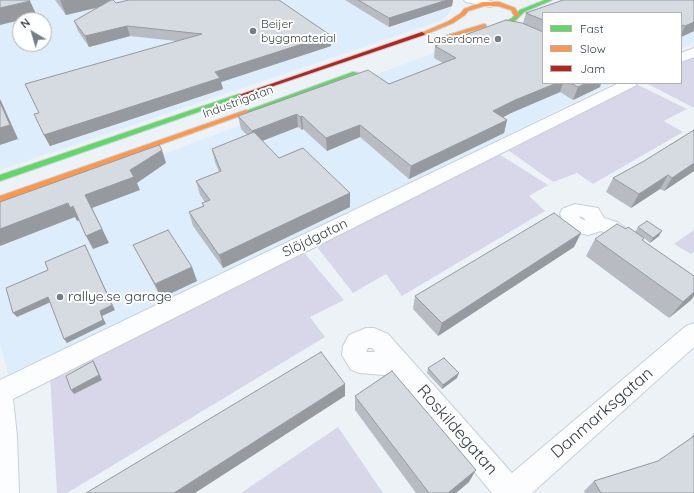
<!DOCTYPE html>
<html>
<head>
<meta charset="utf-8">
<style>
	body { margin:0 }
	#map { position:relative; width:694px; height:493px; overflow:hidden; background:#edf2f7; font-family:Quicksand,sans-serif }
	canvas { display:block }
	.legend { position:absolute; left:542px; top:12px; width:140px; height:72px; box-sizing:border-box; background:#fff; border:1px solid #aeb2b5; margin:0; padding:5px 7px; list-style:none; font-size:12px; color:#353e47 }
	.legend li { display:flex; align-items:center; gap:8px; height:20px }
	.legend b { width:20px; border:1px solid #aeb2b5 }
	.north { position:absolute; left:12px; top:12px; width:40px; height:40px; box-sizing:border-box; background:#fff; border:1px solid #aeb2b5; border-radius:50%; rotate:322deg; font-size:11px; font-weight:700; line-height:16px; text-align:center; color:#353e47 }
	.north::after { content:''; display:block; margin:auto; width:14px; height:18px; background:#757d85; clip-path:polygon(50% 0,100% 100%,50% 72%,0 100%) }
</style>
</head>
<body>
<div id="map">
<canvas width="694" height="493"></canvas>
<ul class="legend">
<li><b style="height:5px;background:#63d668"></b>Fast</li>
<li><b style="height:5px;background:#ff974d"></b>Slow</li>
<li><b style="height:5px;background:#b3261e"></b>Jam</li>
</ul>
<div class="north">N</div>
</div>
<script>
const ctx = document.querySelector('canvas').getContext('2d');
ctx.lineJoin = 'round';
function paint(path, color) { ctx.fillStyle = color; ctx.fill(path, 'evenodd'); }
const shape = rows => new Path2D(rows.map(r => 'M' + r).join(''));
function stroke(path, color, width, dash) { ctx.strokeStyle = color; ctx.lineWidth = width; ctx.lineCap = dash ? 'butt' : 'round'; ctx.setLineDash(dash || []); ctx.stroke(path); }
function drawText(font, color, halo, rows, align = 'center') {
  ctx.font = font + ' Quicksand,sans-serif'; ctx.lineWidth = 4; ctx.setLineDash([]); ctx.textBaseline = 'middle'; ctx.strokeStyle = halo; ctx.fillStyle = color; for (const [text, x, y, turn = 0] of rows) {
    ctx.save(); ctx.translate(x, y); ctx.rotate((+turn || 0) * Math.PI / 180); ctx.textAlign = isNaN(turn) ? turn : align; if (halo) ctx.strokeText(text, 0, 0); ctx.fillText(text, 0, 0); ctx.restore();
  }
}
paint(shape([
	[0,0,446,0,452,6,451,10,447,16,440,21,0,170],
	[20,20,44,20,44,44,20,44],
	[681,25,694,31,694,43,681,49],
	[487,33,543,83,613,83,9,379,0,343,0,215]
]), '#deedfb');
paint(shape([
	[694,56,694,108,646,83,681,83,681,63],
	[636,84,687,109,664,121,683,132,593,184,577,173,553,182,505,148],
	[499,154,548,185,529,196,545,211,402,296,386,274,353,293,314,243],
	[694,230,694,252,691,254,674,244],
	[301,249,344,300,310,317,325,337,67,493,57,493,50,375],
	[338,427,383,493,241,493]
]), '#d7d7e9');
const street = shape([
	[464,0,487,0,494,2,496,4,494,6,490,7,466,2,464,0],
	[694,48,694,57,681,62,681,53,694,48],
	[619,83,637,83,635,86,13,399,17,436,19,493,0,493,0,380,619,83],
	[575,204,598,208,604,218,617,222,640,238,643,243,640,248,633,250,626,248,601,231,588,235,574,232,565,227,560,214,562,209,575,204],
	[579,216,584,218,586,221,580,218,579,216],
	[694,323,694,347,532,493,492,493,395,376,360,373,351,370,342,355,343,346,349,335,366,328,374,328,388,334,512,473,686,326,694,323],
	[368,348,372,348,375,352,366,352,368,348]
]);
const fast = shape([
	[545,0,552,0,524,12,516,20,508,24,503,23,512,18,520,10,545,0],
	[353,72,358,73,248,113,244,113,243,112,353,72],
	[239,94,241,95,241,97,0,181,0,175,239,94]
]);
const slow = shape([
	[483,2,499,2,515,8,520,16,515,17,511,10,498,6,484,6,468,11,465,15,453,23,424,35,419,34,449,21,461,13,464,9,483,2],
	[484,24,486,25,486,27,441,40,438,38,484,24],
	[246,110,248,111,248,113,0,202,0,196,246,110]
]);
const jam = shape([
	[422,32,425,34,424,35,241,97,236,96,422,32]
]);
stroke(street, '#c8cfd6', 2);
stroke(fast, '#c8cfd6', 2);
stroke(slow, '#c8cfd6', 2);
stroke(jam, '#c8cfd6', 2);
paint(street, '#fcfdfe');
paint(fast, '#63d668');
paint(slow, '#ff974d');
paint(jam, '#b3261e');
paint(shape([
	[55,0,110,0,116,3,330,35,331,46,221,82,223,89,50,146,44,135,39,113,176,41,130,36,89,47,78,31,74,21,97,8,66,15],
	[345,0,453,0,452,6,389,27],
	[694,0,694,31,681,37,681,13,543,13,543,83,601,83,600,87,573,100,560,92,511,113,503,117,507,120,504,133,409,179,360,137,327,151,303,129,302,130,298,127,262,141,279,158,350,193,350,207,223,268,193,226,189,212,203,206,202,203,205,202,200,195,196,181,219,172,215,162,212,149,247,135,241,129,238,116,389,84,443,63,434,58,435,46,523,23,526,13],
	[694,130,694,171,664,191,660,189,631,208,606,192,613,178,644,161],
	[638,227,659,236,650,243,644,238,643,241,694,276,694,296,691,300,669,318,586,256,595,239,626,229,635,232],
	[133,245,192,267,197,281,161,298,140,258],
	[574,247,438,336,413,309,415,296],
	[428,368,457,378,442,389,427,373],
	[355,396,469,482,456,493,416,493,355,410],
	[694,433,694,493,585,493,584,491,594,481,658,461,690,439]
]), '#b8bcc2');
paint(shape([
	[60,0,110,0,111,4,66,15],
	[447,0,453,0,452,6,389,27,389,18],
	[30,1,37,16,0,25,0,8],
	[694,22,694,31,681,37,681,34,685,26],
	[127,26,130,36,89,47,85,36],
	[330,35,331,46,221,82,223,89,50,146,44,135,215,72],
	[557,83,563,83,560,92,511,113,490,124,493,111,515,100],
	[586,83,601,83,600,87,573,100,578,87],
	[0,99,2,103,18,139,0,145],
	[297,114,298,127,254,144,252,131],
	[302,116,303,129,302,130,300,117],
	[507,120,504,133,409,179,411,166],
	[360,125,360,137,327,151,326,138],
	[162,150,166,163,137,183,140,190,92,208,109,243,93,249,86,236,85,195,130,170],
	[694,163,694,171,664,191,672,178],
	[668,175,660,189,631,208,639,194],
	[350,193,350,207,223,268,219,255],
	[68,203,73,206,80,220,77,221,75,217,0,246,0,229],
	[662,231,659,236,650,243,653,238],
	[581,233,574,247,438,336,442,323],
	[85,245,115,310,102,316,106,324,67,343,64,339],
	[192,267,197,281,161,298,155,284],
	[694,292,694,296,691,300,669,318,683,302],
	[48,297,51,302,17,317,13,313],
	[93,361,96,366,102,380,74,394,71,390],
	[459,373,457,378,442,389,443,385],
	[345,384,345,396,195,493,174,493],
	[476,470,469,482,456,493,448,493]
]), '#96999e');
const building = shape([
	[0,0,29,0,30,1,0,8,0,0],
	[111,0,113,0,116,3,129,0,279,0,330,35,215,72,220,78,44,135,34,114,39,113,25,84,202,34,127,26,85,36,74,21,111,0],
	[358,0,447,0,389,18,358,0],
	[563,0,694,0,694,22,685,26,683,25,681,26,681,13,543,13,543,20,526,13,563,0],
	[506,20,522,23,543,32,543,83,557,83,515,100,493,111,507,120,411,166,360,125,326,138,302,116,300,117,297,114,252,131,238,116,368,70,389,84,456,58,435,46,506,20],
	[570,83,586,83,578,87,570,83],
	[0,102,10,125,0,128,0,102],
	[694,130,694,163,672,178,668,175,639,194,613,178,644,161,694,130],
	[254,132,279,158,303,148,350,193,219,255,189,212,204,206,202,203,210,200,196,181,221,171,212,149,254,132],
	[159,145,162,150,130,170,134,177,85,195,102,229,86,236,73,206,70,208,68,203,0,229,0,202,159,145],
	[554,213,581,233,442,323,415,296,554,213],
	[647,221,662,231,653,238,638,227,647,221],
	[617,224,626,229,628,227,644,238,642,240,694,276,694,292,683,302,595,239,617,224],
	[168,230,192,267,155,284,133,245,168,230],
	[85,245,112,305,100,311,103,320,64,339,48,297,13,313,6,288,48,270,45,262,85,245],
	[321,352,345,384,174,493,86,493,321,352],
	[444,358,459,373,443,385,428,368,444,358],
	[93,361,99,375,71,390,66,376,93,361],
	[392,371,476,470,448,493,429,493,355,396,392,371],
	[694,436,694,493,601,493,594,481,658,461,694,436]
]);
paint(building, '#d6dbe2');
stroke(building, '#96999e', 1);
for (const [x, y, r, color] of [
	[253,31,4,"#757d85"],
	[498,39,4,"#757d85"],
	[60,297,4,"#757d85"]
]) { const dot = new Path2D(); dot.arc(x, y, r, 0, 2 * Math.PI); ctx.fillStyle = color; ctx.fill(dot); stroke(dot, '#fff', 1.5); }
drawText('12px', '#353e47', '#fff', [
	["Beijer",261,24],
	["byggmaterial",261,38],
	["Laserdome",490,39,"right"]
], 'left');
drawText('12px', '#353e47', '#fff', [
	["Industrigatan",238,102,-20]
]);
drawText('14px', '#353e47', '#fff', [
	["Slöjdgatan",315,238,-26]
]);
drawText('14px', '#353e47', '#fff', [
	["rallye.se garage",68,297]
], 'left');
drawText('17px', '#353e47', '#fff', [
	["Danmarksgatan",602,413,-41],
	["Roskildegatan",457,430,49]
]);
</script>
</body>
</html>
